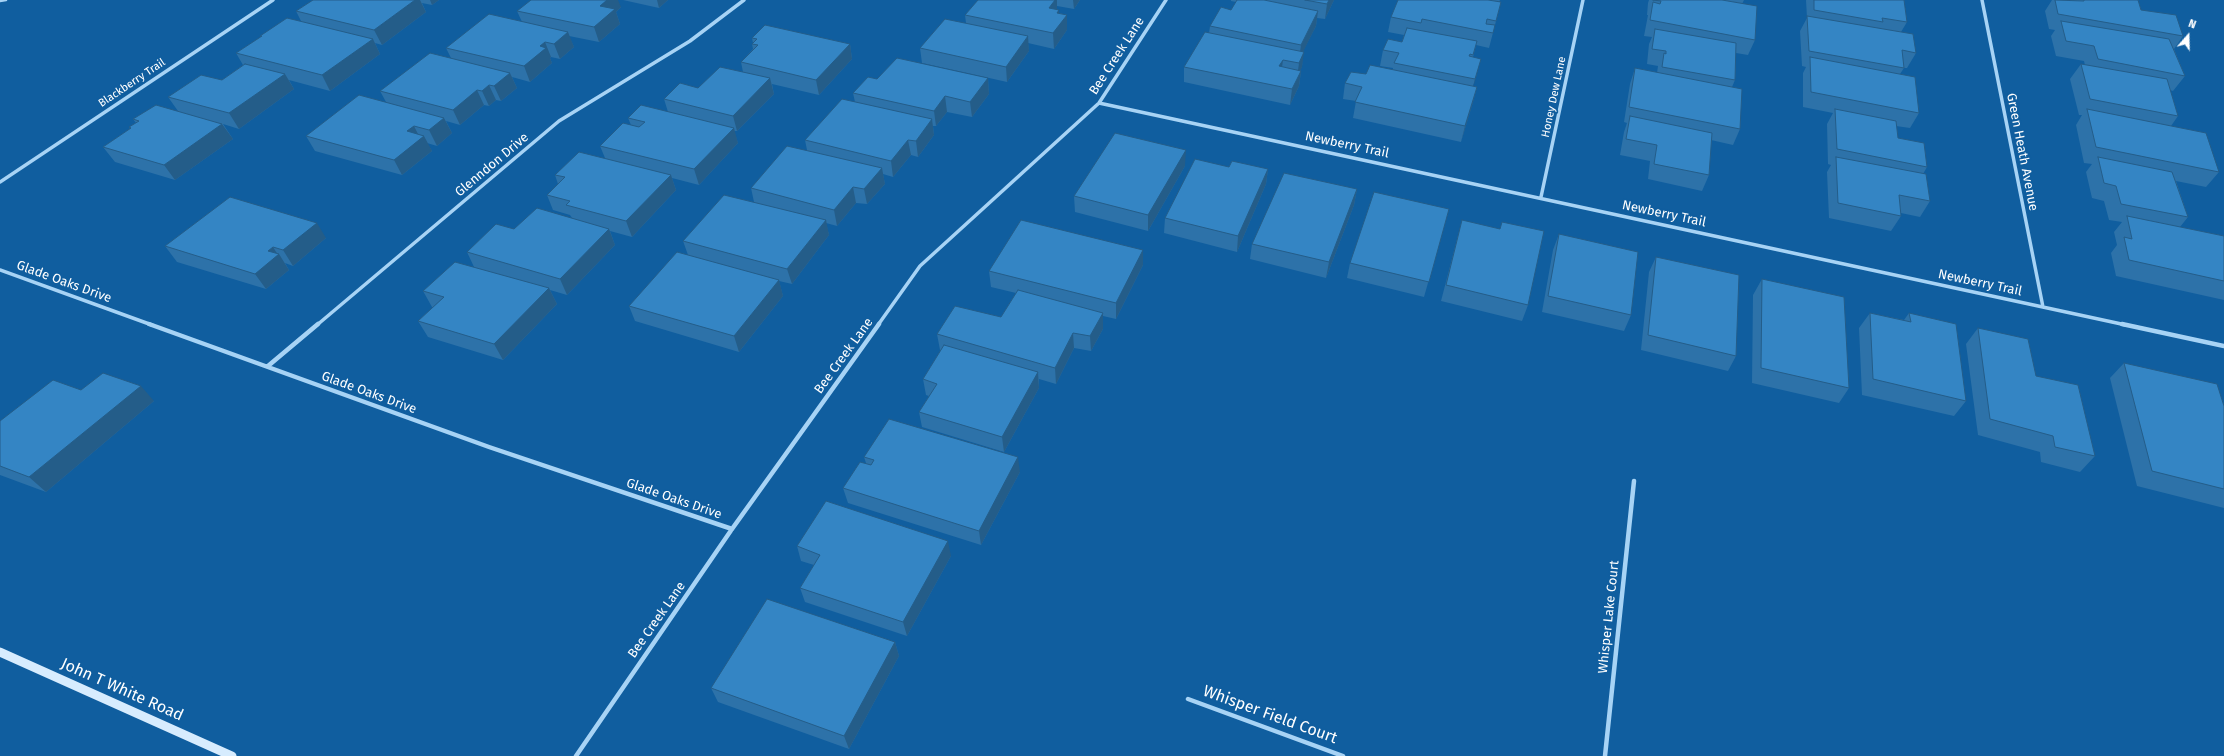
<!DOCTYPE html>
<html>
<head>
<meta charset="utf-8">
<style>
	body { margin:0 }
	#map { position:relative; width:2224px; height:756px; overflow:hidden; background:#105e9f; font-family:"Fira Sans",sans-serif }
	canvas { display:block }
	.north { position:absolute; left:2168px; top:16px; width:40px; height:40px; -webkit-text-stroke:3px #105e9f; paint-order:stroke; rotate:20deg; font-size:11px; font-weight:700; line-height:16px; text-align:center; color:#fff }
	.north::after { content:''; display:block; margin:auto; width:14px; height:18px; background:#fff; clip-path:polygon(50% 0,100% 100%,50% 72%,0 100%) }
</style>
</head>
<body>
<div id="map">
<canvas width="2224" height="756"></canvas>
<div class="north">N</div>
</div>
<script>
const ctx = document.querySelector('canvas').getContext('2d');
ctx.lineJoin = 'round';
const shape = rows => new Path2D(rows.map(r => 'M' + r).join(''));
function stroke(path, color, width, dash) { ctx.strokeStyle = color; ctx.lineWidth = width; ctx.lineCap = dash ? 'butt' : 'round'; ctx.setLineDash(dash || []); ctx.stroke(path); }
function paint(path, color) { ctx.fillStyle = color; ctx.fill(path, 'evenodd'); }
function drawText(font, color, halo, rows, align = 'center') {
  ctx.font = font + ' "Fira Sans",sans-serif'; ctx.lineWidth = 3.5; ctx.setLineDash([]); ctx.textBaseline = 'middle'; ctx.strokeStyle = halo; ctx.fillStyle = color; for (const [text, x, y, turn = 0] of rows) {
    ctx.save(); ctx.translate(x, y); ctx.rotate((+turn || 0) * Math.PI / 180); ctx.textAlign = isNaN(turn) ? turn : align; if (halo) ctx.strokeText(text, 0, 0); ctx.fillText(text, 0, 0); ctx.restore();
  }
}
stroke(shape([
	[0,1,6,0]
]), '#a7d3f5', 2.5);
stroke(shape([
	[1982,0,2043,307],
	[1099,103,2126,325],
	[0,182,273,0],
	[1541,197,1583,0],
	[0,270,152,325],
	[317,325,559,121,690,41,744,0],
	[878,325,920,266,1099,103,1166,0]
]), '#a7d3f5', 3.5);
stroke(shape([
	[149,324,489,447,732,529],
	[2122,324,2224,346],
	[268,366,318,324],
	[1188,699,1343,756],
	[576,756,732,529,879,324],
	[1605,756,1634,481]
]), '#a7d3f5', 4.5);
stroke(shape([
	[0,652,232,756]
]), '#d7ecfe', 9);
paint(shape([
	[313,0,439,0,432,5,422,3,426,12,382,45,375,43,380,54,330,91,289,80,294,89,239,129,223,124,233,139,175,180,115,162,103,147,130,129,129,127,136,123,133,119,178,111,168,97,222,80,243,65,236,53,261,37,260,36,301,21,296,11],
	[623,0,668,0,659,8],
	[978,0,1080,0,1074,9,1057,6,1057,10,1059,13,1067,15,1067,30,1054,49,1028,43,1029,51,1007,82,922,63,920,48,966,23,965,15],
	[1231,0,1334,0,1325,19,1317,18,1316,26,1303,51,1302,67,1300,70,1301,71,1299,86,1290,105,1184,82,1184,67,1209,33,1210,26,1231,10,1236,2,1231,1],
	[1398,0,1500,0,1499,2,1501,2,1489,48,1476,45,1473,57,1477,74,1473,86,1477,87,1473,102,1461,142,1353,118,1356,101,1343,99,1345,83,1366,74,1393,69,1393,68,1380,66,1383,50,1402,42,1404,35,1388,32,1391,17],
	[1649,0,1744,0,1742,4,1755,40,1748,55,1736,53,1735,80,1732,87,1740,129,1733,145,1711,140,1709,175,1702,191,1648,179,1650,161,1620,155,1624,132,1627,123,1624,122,1630,84,1635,68,1657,73,1658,66,1647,64,1649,44,1652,37,1644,36,1648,15,1647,15,1648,3],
	[1806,0,1904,0,1907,22,1901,32,1916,53,1907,68,1904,68,1900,74,1919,113,1910,128,1896,126,1898,138,1927,167,1923,174,1930,201,1920,217,1901,213,1901,216,1891,231,1829,218,1827,172,1831,165,1828,164,1827,124,1833,113,1803,107,1803,73,1806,67,1802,66,1800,31,1807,18],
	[2052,0,2138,0,2141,10,2183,36,2174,49,2185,76,2173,91,2170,90,2178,116,2171,126,2219,172,2206,187,2176,181,2188,217,2180,227,2224,236,2224,300,2116,276,2111,253,2117,245,2114,232,2122,222,2109,220,2104,201,2092,198,2086,172,2092,164,2084,163,2076,125,2082,115,2079,115,2070,79,2081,64,2085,65,2084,61,2056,56,2051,36,2055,30,2049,29,2045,11],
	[621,7,616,12,620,24,599,42,569,36,574,47,560,59,551,57,550,58,552,63,530,82,512,77,517,88,501,101,496,100,489,106,484,105,460,125,446,121,452,133,437,146,427,143,432,151,402,175,315,151,306,136,386,102,380,91,451,58,446,48,522,22,517,11],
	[752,38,850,44,852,59,819,95,772,84,774,94,737,131,734,131,738,143,699,185,672,178,676,190,632,237,610,231,615,245,567,295,550,290,557,304,503,360,428,337,418,321,433,307,432,307,423,291,474,267,467,252,514,229,572,218,570,215,553,210,547,195,558,184,555,175,605,158,600,146,631,125,628,118,668,112,664,99,698,88,743,72,741,62,753,49,752,44,753,43],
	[988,78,989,94,972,117,947,112,936,126,933,126,934,135,918,157,911,155,893,177,883,174,885,184,867,204,856,203,837,226,826,223,829,235,792,284,779,281,783,296,739,352,635,321,629,306,688,255,683,241,754,202,751,188,807,150,805,140,855,102,853,93,877,79],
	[1185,166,1148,231,1075,212,1074,196],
	[1229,167,1268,169,1266,184,1237,252,1164,233,1165,218],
	[1357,189,1354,205,1326,278,1250,259,1252,244],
	[1449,209,1424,297,1347,278,1350,263],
	[1462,220,1528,305,1522,321,1441,301],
	[1559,234,1631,315,1624,331,1542,312,1553,250],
	[326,238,293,266,285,263,289,270,266,289,177,262,165,246],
	[1656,257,1736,356,1728,371,1641,350,1649,272],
	[1143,265,1116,319,1103,316,1103,329,1091,351,1074,348,1056,384,1039,379,1039,388,1004,452,922,427,919,412,929,396,926,395,923,379,941,350,940,350,937,334,1001,317,1016,293,991,287,989,271],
	[1762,279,1849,388,1839,403,1752,383,1753,295],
	[1870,313,1904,320,1909,313,1966,401,1954,416,1862,395,1859,328],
	[1978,328,2036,376,2095,456,2080,472,2041,462,2040,452,1978,435,1966,344],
	[2124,363,2224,406,2224,508,2137,486,2110,378],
	[81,390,154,401,46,492,0,475,0,421],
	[864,457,1020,472,981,545,848,503,843,488,866,463],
	[797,546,951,556,907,636,805,602,800,588,814,565,801,561],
	[895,642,899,656,849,749,718,702,711,688]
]), '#2d72a9');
paint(shape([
	[415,0,420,0,426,12,382,45,374,30],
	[430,0,439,0,432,5],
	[607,0,618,0,621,7,616,12,620,24,599,42,594,27,600,6],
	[657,0,668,0,659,8],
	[1055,0,1057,0,1057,12,1059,10,1059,25,1067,15,1067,30,1054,49,1053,33,1049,8],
	[1073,0,1080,0,1074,9],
	[1329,0,1334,0,1325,19,1327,4],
	[1318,11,1316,26,1299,60,1301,45],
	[568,32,574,47,560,59,554,44],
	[1028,36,1029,51,1007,82,1006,67],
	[373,39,380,54,330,91,322,75],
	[545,42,551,57,550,58,552,63,530,82,524,66,540,46],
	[850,44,852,59,819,95,816,80],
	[1304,52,1302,67,1297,78,1299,63],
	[1481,59,1477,74,1471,95,1475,79],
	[1283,60,1281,75,1279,66],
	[1301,71,1299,86,1290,105,1292,89],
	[510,73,517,88,501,101,494,86],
	[285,74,294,89,239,129,229,113],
	[770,78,774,94,737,131,733,116],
	[988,78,989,94,972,117,970,102],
	[489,85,496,100,489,106,482,91],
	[1477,87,1473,102,1461,142,1465,126],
	[477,90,484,105,460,125,453,110],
	[945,96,947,112,936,126,934,111],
	[444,118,452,133,437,146,429,130],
	[932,119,934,135,918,157,916,141],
	[222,124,233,139,175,180,164,165],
	[414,126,420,138,424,136,432,151,402,175,394,160,407,131],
	[734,128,738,143,699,185,694,169],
	[908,140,911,155,893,177,891,161],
	[1186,150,1185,166,1148,231,1148,215],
	[882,168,885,184,867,204,864,189],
	[1268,169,1266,184,1237,252,1238,236],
	[671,175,676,190,632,237,626,221],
	[853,187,856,203,837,226,834,210],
	[1357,189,1354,205,1326,278,1329,262],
	[826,220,829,235,792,284,787,269],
	[317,223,326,238,293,266,283,250],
	[609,229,615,245,567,295,560,279],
	[273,247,278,255,279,254,289,270,266,289,255,274,268,251],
	[1143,250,1143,265,1116,319,1116,303],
	[779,280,783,296,739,352,734,336],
	[549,288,557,304,503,360,494,344],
	[1103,313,1103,329,1091,351,1090,336],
	[1073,333,1074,348,1056,384,1055,368],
	[1038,372,1039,388,1004,452,1002,437],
	[141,386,154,401,46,492,29,477],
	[1018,457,1020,472,981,545,979,531],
	[948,541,951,556,907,636,903,622],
	[895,642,899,656,849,749,844,736]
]), '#245d89');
const building = shape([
	[313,0,415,0,374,30,296,11,313,0],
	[531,0,607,0,600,6,615,9,594,27,517,11,531,0],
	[978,0,1055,0,1049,8,1059,10,1057,13,1067,15,1053,33,965,15,978,0],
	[1237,0,1264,0,1318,11,1301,45,1210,26,1221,7,1231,10,1237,0],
	[1305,0,1329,0,1327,4,1305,0],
	[1398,0,1488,0,1501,2,1496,21,1487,19,1486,24,1495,25,1493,33,1422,19,1421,23,1391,17,1398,0],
	[1653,0,1722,0,1757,6,1755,40,1650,20,1653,2,1660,4,1661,1,1653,0],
	[1814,0,1904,0,1907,22,1882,18,1883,22,1814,10,1814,0],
	[2055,0,2084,1,2084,0,2138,0,2141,10,2176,15,2183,36,2058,14,2055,0],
	[489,14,568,32,554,44,545,42,540,46,546,48,524,66,446,48,489,14],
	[1807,16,1913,34,1916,53,1902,50,1904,68,1809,51,1807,16],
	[287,18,373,39,322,75,236,53,262,36,260,36,287,18],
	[945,19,1028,36,1006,67,920,48,945,19],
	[2061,21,2169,39,2185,76,2098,59,2094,46,2066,41,2061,21],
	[765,25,850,44,816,80,741,62,758,45,752,44,757,39,752,38,765,25],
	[1407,28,1477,41,1473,55,1470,54,1469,56,1481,59,1475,79,1394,63,1399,53,1383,50,1388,39,1402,42,1407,28],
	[1655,29,1736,43,1735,80,1662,67,1664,53,1666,54,1666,51,1652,49,1655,29],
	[1205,32,1304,52,1299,63,1283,60,1279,66,1301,71,1292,89,1184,67,1205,32],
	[430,53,510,73,494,86,489,85,482,91,477,90,453,110,380,91,430,53],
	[1810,57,1915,77,1919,113,1811,92,1810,57],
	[897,58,988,78,970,102,945,96,934,111,853,93,868,77,877,79,897,58],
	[245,64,285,74,229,113,168,97,201,75,222,80,245,64],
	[2081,64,2167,79,2178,116,2090,99,2081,64],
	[1370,65,1477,87,1465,126,1355,102,1362,87,1345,83,1351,72,1366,74,1370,65],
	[720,67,770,78,733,116,664,99,680,83,698,88,720,67],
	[1635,68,1742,89,1740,129,1629,107,1635,68],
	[359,95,444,118,429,130,414,126,407,131,424,136,394,160,306,136,359,95],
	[842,99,932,119,916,141,908,140,891,161,805,140,842,99],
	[156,105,222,124,164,165,103,147,131,128,129,127,139,121,133,119,156,105],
	[641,105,734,128,694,169,600,146,623,123,639,127,645,122,628,118,641,105],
	[1835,109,1896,121,1898,138,1924,143,1927,167,1837,149,1835,109],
	[2087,109,2206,133,2219,172,2096,147,2087,109],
	[1630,116,1712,133,1709,175,1654,164,1657,145,1626,139,1630,116],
	[1115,133,1186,150,1148,215,1074,196,1115,133],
	[787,146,882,168,864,189,853,187,834,210,751,188,787,146],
	[579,152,671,175,626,221,566,205,570,201,547,195,565,177,555,175,579,152],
	[1836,157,1926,174,1930,201,1899,195,1901,216,1838,203,1836,157],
	[2098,157,2172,172,2188,217,2121,204,2116,186,2104,183,2098,157],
	[1195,159,1229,167,1232,161,1268,169,1238,236,1165,218,1195,159],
	[1284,173,1357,189,1329,262,1252,244,1284,173],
	[1374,192,1449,209,1429,282,1350,263,1374,192],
	[724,195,826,220,787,269,683,241,724,195],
	[230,197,317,223,283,250,273,247,268,251,279,254,255,274,165,246,230,197],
	[537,208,609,229,560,279,467,252,496,224,514,229,537,208],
	[2127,216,2224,236,2224,281,2129,260,2124,237,2132,239,2127,216],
	[1021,220,1143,250,1116,303,989,271,1021,220],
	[1462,220,1500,229,1502,222,1544,231,1528,305,1446,285,1462,220],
	[1559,234,1638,252,1631,315,1548,296,1559,234],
	[677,252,779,280,734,336,629,306,677,252],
	[1656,257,1739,275,1736,356,1648,335,1656,257],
	[455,262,549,288,494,344,418,321,444,297,423,291,455,262],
	[1762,279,1844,297,1849,388,1761,368,1762,279],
	[1018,290,1103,313,1090,336,1073,333,1055,368,937,334,955,306,1001,317,1018,290],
	[1870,313,1911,322,1909,313,1956,324,1966,401,1873,379,1870,313],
	[1978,328,2028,339,2036,376,2078,385,2095,456,2055,447,2053,436,1990,419,1978,328],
	[944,345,1038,372,1002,437,919,412,937,384,923,379,944,345],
	[2124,363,2217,384,2224,406,2224,489,2152,471,2124,363],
	[103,373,141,386,29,477,0,466,0,421,53,380,81,390,103,373],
	[889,419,1018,457,979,531,843,488,860,462,871,465,874,460,864,457,889,419],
	[826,501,948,541,903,622,800,588,820,555,797,546,826,501],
	[767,599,895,642,844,736,711,688,767,599]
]);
paint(building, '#3485c4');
stroke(building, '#245d89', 1);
drawText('11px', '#fff', '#105e9f', [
	["Blackberry Trail",132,83,-34],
	["Honey Dew Lane",1554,97,-78]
]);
drawText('13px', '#fff', '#105e9f', [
	["Bee Creek Lane",1117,56,-57],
	["Newberry Trail",1347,145,12],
	["Green Heath Avenue",2022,152,79],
	["Glenndon Drive",492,165,-40],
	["Newberry Trail",1664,214,12],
	["Glade Oaks Drive",64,282,20],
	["Newberry Trail",1980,283,12],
	["Bee Creek Lane",844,356,-54],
	["Glade Oaks Drive",369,393,20],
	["Glade Oaks Drive",674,499,19],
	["Whisper Lake Court",1609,617,-84],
	["Bee Creek Lane",657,620,-55]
]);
drawText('16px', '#fff', '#105e9f', [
	["John T White Road",122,690,24],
	["Whisper Field Court",1270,715,20]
]);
</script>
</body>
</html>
